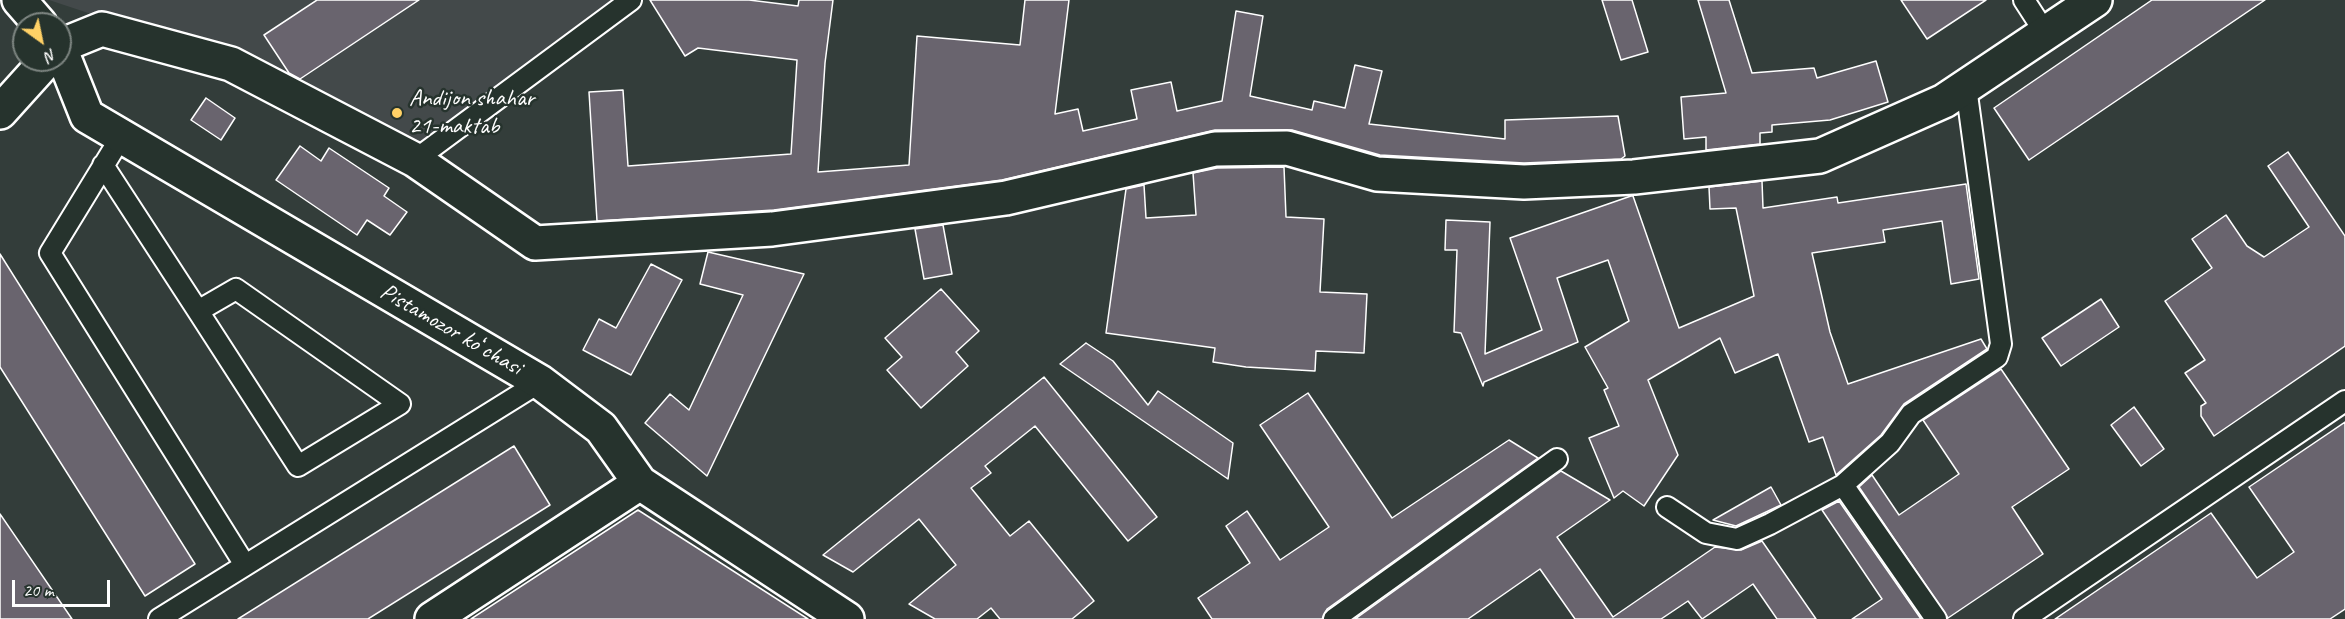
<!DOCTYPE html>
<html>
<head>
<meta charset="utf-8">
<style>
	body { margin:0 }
	#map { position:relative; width:2345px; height:619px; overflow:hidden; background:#333d3a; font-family:Caveat,sans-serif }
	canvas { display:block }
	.north { position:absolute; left:12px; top:12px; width:60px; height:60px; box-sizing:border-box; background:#26332d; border:2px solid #7d8581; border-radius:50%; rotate:147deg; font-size:16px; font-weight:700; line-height:24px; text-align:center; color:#fff }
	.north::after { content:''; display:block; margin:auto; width:21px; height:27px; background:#ffd166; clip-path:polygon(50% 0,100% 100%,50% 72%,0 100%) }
	.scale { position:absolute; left:12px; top:580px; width:98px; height:27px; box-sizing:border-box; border:3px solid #fff; border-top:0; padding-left:8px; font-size:18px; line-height:21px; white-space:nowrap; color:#fff; -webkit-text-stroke:4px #26332d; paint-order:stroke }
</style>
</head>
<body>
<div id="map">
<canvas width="2345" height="619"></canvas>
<div class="north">N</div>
<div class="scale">20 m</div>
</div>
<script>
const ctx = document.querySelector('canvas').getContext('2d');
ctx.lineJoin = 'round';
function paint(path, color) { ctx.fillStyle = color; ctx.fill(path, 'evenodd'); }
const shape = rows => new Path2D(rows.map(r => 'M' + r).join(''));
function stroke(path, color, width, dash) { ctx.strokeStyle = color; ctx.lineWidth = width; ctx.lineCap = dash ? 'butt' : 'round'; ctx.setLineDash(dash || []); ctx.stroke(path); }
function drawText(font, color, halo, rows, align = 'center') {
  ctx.font = font + ' Caveat,sans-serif'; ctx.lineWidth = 5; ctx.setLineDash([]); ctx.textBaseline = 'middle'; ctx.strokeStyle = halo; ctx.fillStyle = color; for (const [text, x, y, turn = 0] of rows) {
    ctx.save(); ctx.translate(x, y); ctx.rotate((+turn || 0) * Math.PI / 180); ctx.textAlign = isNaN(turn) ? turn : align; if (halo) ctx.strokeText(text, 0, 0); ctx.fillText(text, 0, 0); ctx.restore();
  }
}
paint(shape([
	[49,0,619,0,403,155,260,70]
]), '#43494a');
const building = shape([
	[317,0,419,0,300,79,289,73,264,35,317,0],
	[650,0,749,0,798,6,799,0,833,0,825,63,818,172,909,165,917,36,1020,45,1025,0,1069,0,1055,114,1078,109,1083,131,1137,119,1131,90,1171,82,1177,111,1222,101,1236,11,1263,16,1250,96,1312,110,1314,101,1345,108,1355,65,1382,71,1369,124,1505,139,1505,120,1618,116,1625,156,1621,159,1524,163,1380,155,1292,130,1215,130,1002,180,774,210,597,221,589,92,623,90,628,166,791,154,797,60,698,48,685,56,650,0],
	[1602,0,1632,0,1648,52,1621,60,1602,0],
	[1698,0,1729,0,1752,73,1814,68,1817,78,1876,61,1888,102,1830,120,1772,125,1772,132,1760,133,1760,144,1706,150,1706,137,1684,139,1681,97,1726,93,1698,0],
	[1901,0,1986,0,1927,39,1901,0],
	[2152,0,2265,0,2029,160,1994,108,2152,0],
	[206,98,235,118,221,140,191,120,206,98],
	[300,146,321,161,329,148,389,188,384,196,407,212,390,235,367,220,357,235,276,180,300,146],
	[2288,152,2345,236,2345,346,2214,436,2201,416,2201,406,2206,403,2185,373,2205,360,2165,301,2212,268,2192,239,2226,215,2247,246,2264,257,2309,227,2268,166,2288,152],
	[1284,167,1286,217,1324,219,1320,292,1367,294,1364,353,1316,351,1315,371,1246,367,1213,362,1215,348,1106,333,1126,189,1144,185,1146,218,1196,215,1193,173,1217,168,1284,167],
	[1762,181,1763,208,1837,197,1838,203,1966,184,1979,279,1951,284,1942,221,1883,230,1885,242,1812,253,1830,332,1848,384,1981,339,1987,349,1904,404,1881,435,1836,475,1823,437,1809,442,1778,354,1735,373,1720,338,1648,380,1678,455,1644,506,1623,491,1614,498,1589,438,1619,426,1604,390,1608,388,1585,347,1629,321,1608,260,1557,278,1578,342,1484,382,1483,386,1461,333,1454,332,1457,250,1445,250,1446,220,1490,222,1485,354,1542,330,1510,238,1631,196,1633,196,1679,328,1754,296,1736,208,1710,209,1709,187,1762,181],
	[943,225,952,274,924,279,915,229,943,225],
	[708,252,804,274,707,476,645,423,670,394,689,410,743,295,700,284,708,252],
	[0,254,195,564,145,596,0,367,0,254],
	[651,264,682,280,631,375,583,350,599,319,616,328,651,264],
	[941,289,979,331,956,352,968,366,921,408,887,370,902,357,885,338,941,289],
	[2101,299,2119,327,2061,366,2042,338,2101,299],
	[1086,343,1113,361,1148,405,1158,391,1233,443,1228,479,1060,364,1086,343],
	[2001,369,2069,469,2012,507,2043,554,1948,618,1859,487,1872,475,1899,515,1959,474,1923,420,2001,369],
	[1044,377,1157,517,1128,541,1035,426,985,466,991,473,971,488,1010,536,1029,521,1094,601,1072,619,1000,619,991,608,977,619,935,619,909,604,956,565,919,519,853,572,823,555,1044,377],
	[1308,393,1392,518,1509,440,1538,458,1327,609,1322,619,1212,619,1198,598,1250,563,1226,526,1247,511,1280,560,1329,527,1260,425,1308,393],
	[2134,407,2164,449,2141,466,2111,425,2134,407],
	[2345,422,2345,609,2330,619,2055,619,2211,513,2257,578,2294,552,2249,487,2345,422],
	[514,446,550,505,368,619,238,619,514,446],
	[1561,471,1610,500,1557,537,1613,617,1715,547,1741,550,1762,541,1816,619,1777,619,1753,584,1702,619,1688,601,1661,619,1575,619,1540,569,1468,619,1355,619,1561,471],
	[1771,487,1781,505,1736,526,1713,520,1771,487],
	[1839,501,1921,619,1852,619,1882,599,1822,510,1839,501],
	[638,510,702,551,808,619,471,619,638,510],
	[0,514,72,619,0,619,0,514]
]);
paint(building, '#69646e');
stroke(building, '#fff', 1.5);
const lane = shape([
	[2024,0,2046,34],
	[121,137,50,253,245,565],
	[415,160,631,0],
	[103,165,198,311,298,466,400,404,236,289,198,311],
	[1843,485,1936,619],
	[1667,507,1706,533,1737,539,1770,524,1843,485,1890,443,1911,414,1997,357,2001,344,1966,87],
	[159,619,540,382],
	[1334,619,1557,459],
	[2024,619,2345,401]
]);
const street = shape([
	[19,0,40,24],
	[60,46,102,29,231,64,415,160,535,243,772,229,1006,198,1215,149,1287,148,1377,174,1524,182,1634,177,1820,156,1944,101,2095,0],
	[60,48,87,116,540,382,601,428,640,483,847,619],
	[0,112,47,60],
	[432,619,640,483]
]);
stroke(lane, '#fff', 24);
stroke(street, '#fff', 38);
stroke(lane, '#26332d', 20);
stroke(street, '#26332d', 33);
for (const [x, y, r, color] of [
	[397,113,6,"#ffd166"]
]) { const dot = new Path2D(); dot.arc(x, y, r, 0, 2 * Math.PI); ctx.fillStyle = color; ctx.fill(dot); stroke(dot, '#26332d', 2); }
drawText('24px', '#fff', '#26332d', [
	["Andijon shahar",409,99],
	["21-maktab",409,127]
], 'left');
drawText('24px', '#fff', '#26332d', [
	["Pistamozor koʻchasi",451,330,30]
]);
</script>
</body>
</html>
